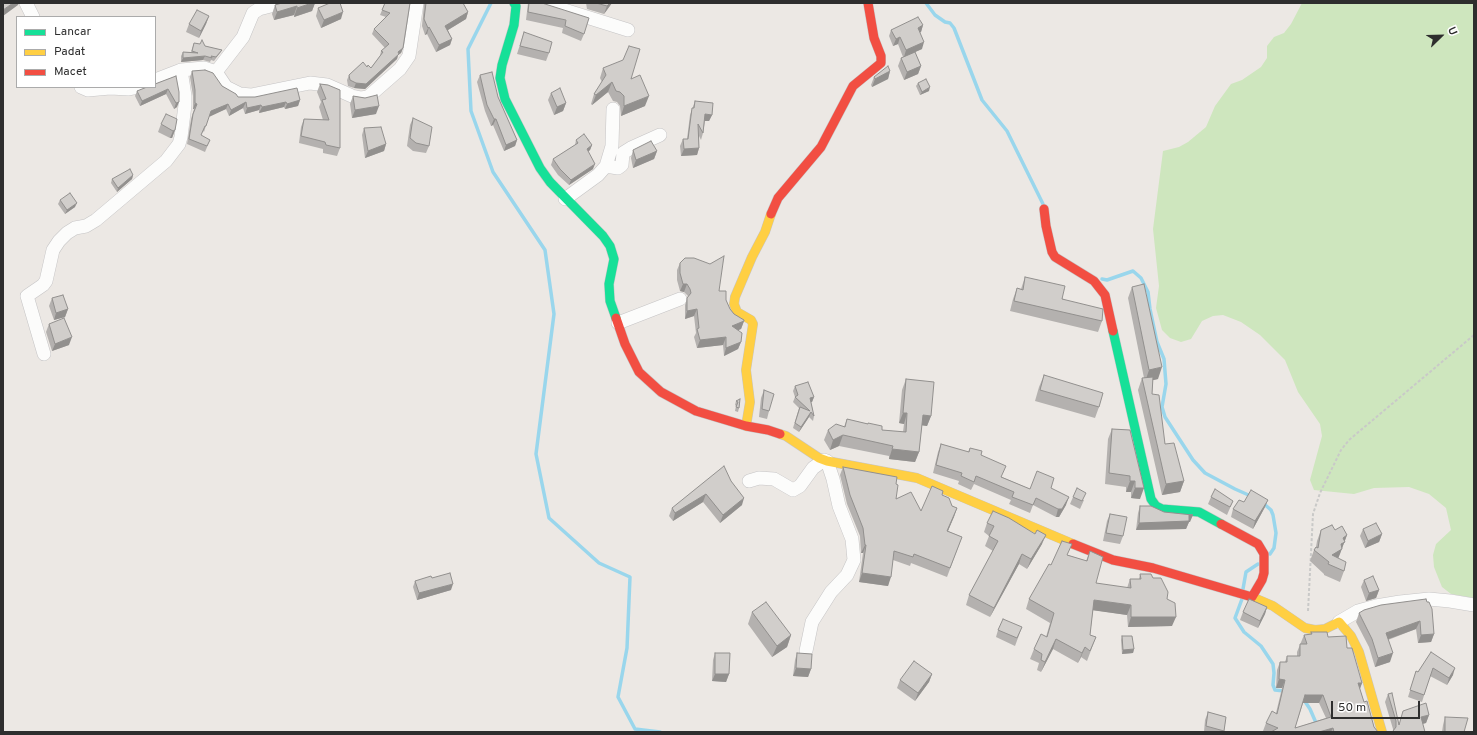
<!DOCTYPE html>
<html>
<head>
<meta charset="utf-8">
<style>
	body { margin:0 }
	#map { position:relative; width:1477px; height:735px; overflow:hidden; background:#ece8e4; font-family:Overpass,sans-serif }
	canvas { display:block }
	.frame { position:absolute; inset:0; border:4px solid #2e2e2e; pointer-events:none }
	.legend { position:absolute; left:16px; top:16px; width:140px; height:72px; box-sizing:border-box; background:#fff; border:1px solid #ababab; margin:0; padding:5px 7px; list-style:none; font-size:12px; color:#2e2e2e }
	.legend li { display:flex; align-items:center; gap:8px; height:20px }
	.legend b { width:20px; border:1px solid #ababab }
	.north { position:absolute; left:1421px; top:16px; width:40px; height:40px; -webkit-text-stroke:3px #fff; paint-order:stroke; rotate:67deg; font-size:11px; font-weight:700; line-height:16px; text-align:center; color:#2e2e2e }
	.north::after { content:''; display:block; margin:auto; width:14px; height:18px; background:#2e2e2e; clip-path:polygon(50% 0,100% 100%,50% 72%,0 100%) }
	.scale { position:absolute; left:1331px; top:701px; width:89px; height:18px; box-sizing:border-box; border:2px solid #2e2e2e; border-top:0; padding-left:5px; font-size:12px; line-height:14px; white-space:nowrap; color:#2e2e2e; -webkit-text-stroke:3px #fff; paint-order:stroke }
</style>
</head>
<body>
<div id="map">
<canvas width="1477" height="735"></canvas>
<div class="frame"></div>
<ul class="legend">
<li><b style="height:5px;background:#16e098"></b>Lancar</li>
<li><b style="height:5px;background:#ffcf43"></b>Padat</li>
<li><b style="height:5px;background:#f24e42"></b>Macet</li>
</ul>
<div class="north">U</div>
<div class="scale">50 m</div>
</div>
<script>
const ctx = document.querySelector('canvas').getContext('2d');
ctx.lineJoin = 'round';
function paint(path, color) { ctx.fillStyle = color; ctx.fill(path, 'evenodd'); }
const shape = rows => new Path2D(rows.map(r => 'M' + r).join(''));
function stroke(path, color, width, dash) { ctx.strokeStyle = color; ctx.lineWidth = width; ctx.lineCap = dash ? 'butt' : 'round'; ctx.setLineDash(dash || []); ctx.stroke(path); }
paint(shape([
	[1302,3,1474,3,1474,598,1451,594,1442,587,1434,567,1433,555,1436,544,1451,530,1446,508,1429,494,1409,487,1374,488,1354,494,1314,490,1310,480,1322,436,1320,424,1298,392,1285,360,1260,335,1241,322,1223,315,1213,316,1202,321,1191,339,1181,342,1170,338,1162,330,1156,308,1159,286,1153,229,1163,151,1179,147,1188,142,1206,127,1215,106,1231,84,1242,80,1261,67,1267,58,1267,46,1274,37,1284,33,1291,24]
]), '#cee6be');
stroke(shape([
	[491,3,468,49,471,111,493,172,545,250,554,314,536,454,549,518,599,563,630,577,627,648,618,697,635,729,660,732],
	[926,3,935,15,945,22,950,23,954,28,982,100,1007,131,1043,204],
	[1102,279,1107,280,1133,271,1141,278,1148,292,1150,309,1157,342,1164,359,1166,384,1162,407,1165,417,1193,460,1205,473,1235,489,1253,497],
	[1263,503,1271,510,1273,515,1276,533,1274,548,1270,554],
	[1243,589,1246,572,1258,564],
	[1242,599,1235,618,1244,632,1261,646,1273,664,1274,673,1273,685,1275,690,1284,691],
	[1304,700,1310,709,1320,732]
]), '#99d6ec', 3.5);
const street = shape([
	[26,3,33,17],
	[542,3,628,30],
	[216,72,243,37,253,13,259,9,282,3],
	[155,80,181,70,204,68,216,72,226,87,240,94,251,95,310,83,327,85,352,96,361,98,368,97,400,69,409,56,417,3],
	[81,87,88,90,110,88,129,89,139,87],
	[606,166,618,168,622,165,623,153,631,148,660,135],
	[565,199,598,175,606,166,612,146,613,109],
	[618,323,680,299],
	[44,354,27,296,43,285,46,281,53,250,59,241,67,233,75,228,86,226,96,220,166,161,179,144,181,137,185,105,185,96,181,70],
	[749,481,759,478,774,479,793,490,800,486,813,468,824,460],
	[1339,622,1358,611,1376,606,1400,602,1429,599,1450,601,1474,605],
	[806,651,812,622,831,592,847,575,854,560,852,539,839,506,833,479,827,461]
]);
const fast = shape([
	[514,3,516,6,514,25,502,65,500,78,505,99,540,168,550,182,603,236,610,246,614,259,609,284,610,301,616,318],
	[1113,331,1151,499,1156,506,1162,509,1199,512,1221,524]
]);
const slow = shape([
	[746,426,750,402,746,370,753,324,751,320,737,312,734,304,735,297,752,257,765,232,771,214],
	[780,434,786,436,819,458,827,461,917,478,1073,544],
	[1252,597,1273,606,1305,628,1315,630,1325,629,1339,622,1351,636,1359,652,1382,732]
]);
const jam = shape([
	[1044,209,1046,226,1052,252,1055,257,1094,281,1105,295,1113,331],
	[771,214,778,198,821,147,853,86,881,63,881,56,874,38,868,3],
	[616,318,625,344,639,372,661,392,696,411,746,426,768,430,780,434],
	[1221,524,1258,544,1264,554,1264,573,1262,580,1252,597],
	[1073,544,1113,560,1153,568,1252,597]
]);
stroke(street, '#c5c4c5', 14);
stroke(fast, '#c5c4c5', 10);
stroke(slow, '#c5c4c5', 10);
stroke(jam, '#c5c4c5', 10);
stroke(shape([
	[1308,611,1313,514,1320,493,1341,450,1349,440,1474,335]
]), '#c9c9c8', 2, [3, 2]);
stroke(street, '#fcfcfb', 13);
stroke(fast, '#16e098', 9);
stroke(slow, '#ffcf43', 9);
stroke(jam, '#f24e42', 9);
paint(shape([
	[282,3,315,3,312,11,294,17,294,15,274,20,272,14,275,5],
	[385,3,410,3,403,48,401,53,398,55,397,59,365,89,354,88,348,86,347,80,349,75,367,67,371,68,380,56,381,51,385,48,372,34,374,29,386,17,380,15],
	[424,3,463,3,468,12,466,19,448,30,452,39,450,45,436,52,427,34,425,35,422,26],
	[528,3,542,3,584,34,581,41,562,33,563,28,526,20],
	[586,3,612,3,604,14,587,9],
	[318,8,341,19,321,28,316,16],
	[209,16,206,24,199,38,186,32,189,24],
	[923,25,921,32,920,32,922,49,915,52,921,66,918,74,904,80,898,66,901,58,903,57,898,44,893,46,889,36,891,30],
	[524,32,549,53,546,61,517,54],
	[194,43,205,46,222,50,220,53,214,61,211,60,210,62,203,60,181,62,181,56,183,52,191,52],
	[603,68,631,79,645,106,621,116,620,106,617,102,613,101,608,92,592,105,591,104,594,94,602,82,600,78],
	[192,71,222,86,238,97,300,100,298,106,285,109,284,107,259,113,259,110,245,114,243,108,229,116,226,109,209,116,204,132,203,131,201,136,210,140,205,152,187,144,191,119,194,109,193,109,193,96,190,77],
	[890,71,888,79,872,87,871,85,874,77],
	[480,75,498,97,517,140,515,146,504,151,493,125,491,126,485,111,477,82],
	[176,76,177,107,174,109,166,94,140,106,135,96,137,91],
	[918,83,929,91,920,95,916,86],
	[320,84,328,85,340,148,337,156,323,153,323,149,299,143,301,127,304,119,323,120,319,107,321,102,317,92],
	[551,93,566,103,563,111,554,115,548,100],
	[353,96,365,98,376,114,352,118,350,104],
	[695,101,712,115,709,121,705,121,703,133,701,140,699,136,699,148,697,155,681,156,680,146,683,139,687,139,690,115],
	[413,118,429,146,426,153,413,151,407,146,410,125],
	[161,124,175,130,172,138,170,138,158,132],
	[364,128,386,144,384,151,365,158,362,135],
	[576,140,592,145,590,150,588,152,593,169,569,185,558,175,551,165,553,159,575,145],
	[633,150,657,151,654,159,633,168,631,158],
	[133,175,132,179,117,192,111,183,112,179],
	[60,200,75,207,65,214,58,204],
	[680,263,719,291,726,300,730,309,734,314,744,321,741,329,738,330,741,342,738,349,724,356,723,345,697,348,694,337,696,333,694,316,685,319,685,305,688,296,684,292,680,291,677,280,677,270],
	[1025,277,1102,321,1098,332,1010,311,1013,299,1017,288,1021,289],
	[1132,287,1158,379,1153,380,1152,394,1165,444,1184,481,1180,492,1162,495,1138,390,1142,378,1144,378,1128,298],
	[52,298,68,309,65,317,54,320,49,306],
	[49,324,69,345,52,351,46,332],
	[1044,375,1099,407,1095,418,1035,401,1039,387],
	[906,379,931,416,927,426,922,425,919,452,915,462,889,459,889,456,839,446,830,450,824,440,828,430,844,427,847,419,868,424,882,430,903,432,904,424,899,423,902,390],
	[795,386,814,397,812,402,811,402,814,416,813,421,809,417,799,432,793,428,799,408,793,402,795,397,793,391],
	[764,390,769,411,767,419,759,417,761,398],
	[740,399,739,408,738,412,735,411,736,406,735,405,736,401],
	[1112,429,1130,430,1140,499,1131,498,1131,492,1126,492,1126,487,1105,484,1108,439],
	[941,444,968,452,970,448,981,455,1002,477,1030,489,1051,488,1066,505,1059,517,1056,517,1033,505,1030,513,1009,504,1011,500,974,484,971,490,958,484,959,481,933,473,938,452],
	[843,467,896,484,896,499,921,511,942,495,952,506,957,508,948,531,962,537,947,577,911,563,910,566,893,560,888,586,859,582,863,553,861,553,860,536,847,504,840,475],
	[731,481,742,505,720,523,703,502,673,521,669,516,672,508],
	[1073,497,1084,500,1080,509,1070,504],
	[1211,497,1233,501,1227,515,1208,504],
	[1244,502,1265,507,1253,529,1231,517,1233,509],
	[1140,506,1164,512,1190,522,1189,522,1186,529,1136,530,1138,513],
	[1110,514,1123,536,1120,544,1103,541,1107,521],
	[987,523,1042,544,1027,569,1019,564,990,617,966,605,969,595,993,551,985,546,989,536,984,532],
	[1363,529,1382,534,1379,542,1365,548,1360,536],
	[1321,530,1335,530,1347,535,1338,558,1344,571,1340,582,1324,575,1324,574,1310,561,1314,550,1316,547,1317,541],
	[1090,551,1096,583,1127,588,1130,579,1139,579,1140,574,1153,578,1167,599,1172,626,1128,627,1127,615,1093,610,1090,635,1096,637,1087,661,1081,657,1078,663,1053,649,1041,672,1037,670,1039,663,1030,659,1034,649,1046,637,1050,623,1026,609,1029,599,1051,565,1068,555,1086,561],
	[432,578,451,590,417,600,413,587,415,581],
	[1364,580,1379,590,1376,598,1366,601,1361,587],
	[1426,599,1434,634,1431,642,1418,643,1416,629,1388,640,1390,662,1375,667,1369,647,1356,622,1359,613],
	[1267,607,1265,614,1258,628,1240,620,1243,612],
	[752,612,791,635,787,647,772,657,748,624],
	[1022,627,1015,646,996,637,998,630],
	[1311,632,1328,637,1347,648,1362,683,1360,689,1364,702,1374,727,1378,732,1265,732,1263,731,1266,723,1276,713,1282,688,1276,688,1277,670,1280,662,1285,662,1287,656,1297,656,1297,652,1304,635,1310,635],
	[1303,703,1319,703,1326,718,1295,728],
	[1122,636,1134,649,1133,653,1122,654,1121,640],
	[1431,652,1453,675,1447,685,1430,676,1422,702,1408,697,1416,671,1418,672],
	[715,653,729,674,726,682,712,681,713,660],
	[797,653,811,669,808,677,793,676,795,660],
	[932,674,929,682,915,701,897,688,900,680],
	[1388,694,1399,724,1429,715,1426,723,1393,731,1393,729,1385,702],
	[1208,712,1226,717,1224,732,1204,732,1205,720],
	[1445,717,1464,732,1442,732,1443,725]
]), '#b4b1af');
paint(shape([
	[13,3,19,3,18,5,3,16,3,10],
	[312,3,315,3,312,11,294,17,297,8],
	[610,3,612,3,604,14,607,6],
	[297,6,294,15,274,20,277,12],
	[343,12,341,19,321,28,324,20],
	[468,12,466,19,443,33,445,26],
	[209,16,206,24,199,38,201,31],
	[923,25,921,32,916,35,918,28],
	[429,27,427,34,425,35,428,28],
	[900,37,898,44,893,46,896,39],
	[452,39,450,45,436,52,439,45],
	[924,42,922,49,904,57,906,50],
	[403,48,401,53,398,55,397,59,365,89,354,88,356,83],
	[205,56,203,60,181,62,183,58],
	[921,66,918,74,904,80,907,72],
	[890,71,888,79,872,87,875,79],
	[612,82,608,92,592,105,596,95],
	[930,87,929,91,920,95,922,92],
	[168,89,166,94,140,106,142,101],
	[649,96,645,106,621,116,624,106],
	[300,100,298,106,285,109,287,104],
	[179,102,177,107,174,109,176,103],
	[246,102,243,108,229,116,231,110],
	[286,102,284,107,259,113,262,107],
	[195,103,197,104,194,109,193,109],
	[566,103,563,111,554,115,557,107],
	[228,104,226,109,209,117,211,111],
	[261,105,259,110,245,114,247,108],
	[379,106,376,114,352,118,355,110],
	[705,114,712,115,709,121,703,121],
	[494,119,496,119,493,125,491,126],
	[175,130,172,138,170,138,173,131],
	[517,140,515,146,504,151,506,145],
	[386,144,384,151,365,158,368,151],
	[592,145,590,150,585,154,587,149],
	[699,148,697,155,681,156,684,149],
	[657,151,654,159,633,168,636,160],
	[595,164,593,169,569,185,571,180],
	[133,175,132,179,117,192,118,188],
	[77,203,75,207,65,214,67,210],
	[683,284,687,284,684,292,680,291],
	[68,309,65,317,54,320,56,313],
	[697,309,694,316,685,319,687,311],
	[744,321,741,329,729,334,732,326],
	[72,337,69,345,52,351,55,344],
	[726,337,723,345,697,348,700,340],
	[741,342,738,349,724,356,726,348],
	[1162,367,1158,379,1145,382,1149,370],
	[814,397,812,402,808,403,810,398],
	[811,412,809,417,799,432,801,427],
	[903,413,907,413,904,424,899,423],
	[923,415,931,416,927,426,919,425],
	[843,435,839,446,830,450,833,440],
	[892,449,919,452,915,462,889,459],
	[1130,481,1135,481,1131,492,1126,492],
	[1184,481,1180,492,1162,495,1166,484],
	[1135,488,1144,488,1140,499,1131,498],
	[706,494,703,502,673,521,675,513],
	[1069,497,1066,505,1059,517,1056,517,1058,509],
	[744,498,742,505,720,523,723,515],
	[1268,500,1265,507,1253,529,1255,521],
	[957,508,954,517,944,540,947,531],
	[1189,515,1193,515,1190,522,1189,522,1186,529,1136,530,1139,523],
	[1382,534,1379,542,1365,548,1368,541],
	[1046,535,1042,544,1027,569,1031,559],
	[1347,535,1340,554,1337,561,1332,555,1343,538],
	[865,545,866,545,863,553,861,553],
	[1022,554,1019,564,990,617,994,608],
	[862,573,891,577,888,586,859,582],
	[453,584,451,590,417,600,419,593],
	[1379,590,1376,598,1366,601,1369,593],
	[1094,600,1131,605,1127,615,1091,610],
	[1267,607,1265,614,1258,628,1260,621],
	[1131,617,1176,617,1172,626,1128,627],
	[1420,621,1416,629,1383,641,1386,633],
	[1434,634,1431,642,1418,643,1421,635],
	[791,635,787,647,772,657,777,646],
	[1056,639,1053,649,1041,672,1045,662],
	[1085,647,1081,657,1078,663,1082,653],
	[1134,649,1133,653,1122,654,1123,650],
	[1393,653,1390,662,1375,667,1378,658],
	[796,668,811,669,808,677,793,676],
	[1455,668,1453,675,1447,685,1449,678],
	[715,674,729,674,726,682,712,681],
	[932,674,929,682,915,701,918,693],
	[1279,679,1285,680,1282,688,1276,688],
	[1358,683,1362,683,1359,691],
	[1305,695,1323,695,1319,703,1302,703],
	[1429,715,1426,723,1418,725,1421,717],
	[1333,728,1331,732,1319,732]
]), '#92908e');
const building = shape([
	[3,3,13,3,3,10,3,3],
	[282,3,312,3,297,8,297,6,277,12,275,5,282,3],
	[330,3,340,3,343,12,324,20,318,8,330,3],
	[385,3,410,3,403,48,398,52,399,54,366,84,356,83,350,80,349,75,363,62,367,67,368,65,371,68,383,52,381,51,389,44,374,29,390,13,382,10,385,3],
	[426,3,463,3,468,12,445,26,452,39,439,45,429,27,428,28,424,19,426,3],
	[529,3,542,3,589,18,584,34,565,26,566,20,528,12,529,3],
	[596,3,610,3,607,6,596,3],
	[197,10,209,16,201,31,189,24,197,10],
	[918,17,923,25,918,28,924,42,906,50,900,37,896,39,891,30,918,17],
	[524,32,552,42,549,53,520,46,524,32],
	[202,40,205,46,222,50,216,57,211,56,212,58,205,56,183,58,183,52,198,53,192,51,194,43,200,44,202,40],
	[629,46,640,49,631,79,640,75,649,96,624,106,624,96,620,92,616,91,612,82,596,95,594,94,606,75,603,68,623,60,629,46],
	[915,52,921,66,907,72,901,58,915,52],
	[888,66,890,71,875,79,874,77,888,66],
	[205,70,213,73,222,86,236,94,238,97,255,97,297,88,300,100,287,104,286,102,262,107,261,105,247,108,246,102,231,110,228,104,211,111,206,126,205,126,201,135,210,140,207,146,189,139,193,114,197,104,195,103,195,90,192,71,205,70],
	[492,72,498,97,517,140,506,145,496,119,494,119,487,105,480,75,492,72],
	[176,76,179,92,179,102,176,103,168,89,142,101,137,91,147,87,155,87,155,84,176,76],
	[926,79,930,87,922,92,918,83,926,79],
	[320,84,328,85,340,90,340,148,326,145,325,142,301,136,304,119,329,120,322,100,326,99,320,84],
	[560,88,566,103,557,107,551,93,560,88],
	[377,95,379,106,355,110,353,96,365,98,377,95],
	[695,101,713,103,712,115,705,114,703,133,698,124,699,148,684,149,683,139,688,139,692,108,694,108,695,101],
	[166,114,177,119,175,130,173,131,161,124,166,114],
	[413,118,432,127,429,146,416,143,410,138,413,118],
	[381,127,386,144,368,151,364,128,381,127],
	[584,134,592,145,587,149,595,164,571,180,560,169,553,159,578,143,576,140,584,134],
	[651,141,657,151,636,160,633,150,651,141],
	[130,169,133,175,118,188,112,179,130,169],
	[70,193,77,203,67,210,60,200,70,193],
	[724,256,719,291,726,291,726,300,730,309,734,314,744,320,744,321,732,326,742,333,741,342,726,348,726,337,700,340,697,329,699,328,697,309,687,311,687,298,691,293,690,289,687,284,683,284,680,273,680,263,685,258,694,258,710,264,724,256],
	[1025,277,1065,286,1062,299,1103,309,1102,321,1014,301,1017,288,1023,290,1025,277],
	[1144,284,1162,367,1149,370,1132,287,1144,284],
	[63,295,68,309,56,313,52,298,63,295],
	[64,318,72,337,55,344,49,324,64,318],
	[1044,375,1103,393,1099,407,1040,390,1044,375],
	[1153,377,1152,394,1159,395,1165,444,1174,443,1184,481,1166,484,1142,378,1153,377],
	[906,379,934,382,931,416,923,415,919,452,892,449,893,446,843,435,833,440,828,430,836,424,845,427,847,419,868,424,868,423,882,426,882,430,906,432,907,413,903,413,906,379],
	[808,382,814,397,810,398,814,416,811,412,801,427,795,423,800,407,810,411,795,397,798,395,795,386,808,382],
	[764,390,774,394,769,411,762,409,764,390],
	[740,399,739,408,736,407,738,402,736,401,740,399],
	[1112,429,1130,430,1144,488,1135,488,1135,481,1130,481,1130,476,1109,473,1112,429],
	[941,444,969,452,970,448,982,451,981,455,1006,466,1001,477,1030,489,1037,471,1054,478,1051,488,1069,497,1062,509,1058,509,1036,498,1033,505,1012,497,1014,492,976,476,974,482,961,476,962,473,936,465,941,444],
	[724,466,731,481,744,498,723,515,706,494,675,513,672,508,724,466],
	[843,467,897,477,896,484,898,485,896,499,911,492,921,511,932,486,943,491,942,495,949,498,952,506,957,508,947,531,962,537,950,568,914,554,913,557,894,551,891,577,862,573,866,545,865,545,863,528,850,495,843,467],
	[1077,488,1086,493,1082,501,1073,497,1077,488],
	[1215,489,1233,501,1230,507,1211,497,1215,489],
	[1251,490,1268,500,1255,521,1233,509,1239,500,1244,502,1251,490],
	[1140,506,1151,506,1164,512,1193,515,1189,515,1189,521,1139,523,1140,506],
	[993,511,1009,518,1035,534,1037,530,1046,535,1031,559,1022,554,994,608,969,595,998,541,989,536,994,526,987,523,993,511],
	[1110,514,1127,517,1123,536,1106,533,1110,514],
	[1376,523,1382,534,1368,541,1363,529,1376,523],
	[1332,525,1335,530,1342,526,1347,535,1343,538,1345,542,1341,544,1342,549,1332,555,1346,562,1344,571,1328,564,1329,562,1314,550,1316,547,1318,548,1321,530,1332,525],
	[1062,541,1072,544,1067,555,1087,561,1090,551,1103,557,1096,583,1131,588,1130,579,1141,579,1140,574,1151,574,1153,578,1161,578,1168,592,1167,599,1175,603,1176,617,1131,617,1131,605,1094,600,1090,635,1096,637,1090,651,1085,647,1082,653,1056,639,1045,662,1041,660,1042,654,1034,649,1041,634,1047,637,1054,613,1029,599,1049,564,1051,565,1062,541],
	[450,573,453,584,419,593,415,581,431,576,432,578,450,573],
	[1373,576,1379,590,1369,593,1364,580,1373,576],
	[1249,599,1267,607,1260,621,1243,612,1249,599],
	[1426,599,1427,602,1429,602,1432,609,1434,634,1421,635,1420,621,1386,633,1393,653,1378,658,1372,639,1359,613,1364,610,1381,605,1426,599],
	[766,602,791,635,777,646,752,612,766,602],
	[1003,619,1022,627,1017,638,998,630,1003,619],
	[1311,632,1327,632,1328,637,1346,636,1347,648,1352,648,1362,683,1358,683,1364,702,1367,701,1374,727,1378,732,1334,732,1333,728,1319,732,1271,732,1278,728,1266,723,1272,711,1277,714,1285,680,1279,679,1280,662,1287,662,1287,656,1300,656,1300,644,1307,644,1304,635,1312,634,1311,632],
	[1305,695,1323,695,1331,717,1295,728,1305,695],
	[1122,636,1132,636,1134,649,1123,650,1122,636],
	[1431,652,1455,668,1449,678,1433,668,1424,695,1410,690,1416,671,1418,672,1431,652],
	[715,653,730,653,729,674,715,674,715,653],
	[797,653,812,654,811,669,796,668,797,653],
	[914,661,932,674,918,693,900,680,914,661],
	[1392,693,1399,725,1403,711,1426,703,1429,715,1421,717,1425,732,1392,732,1393,731,1396,727,1396,721,1388,694,1392,693],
	[1208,712,1226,717,1224,731,1206,726,1208,712],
	[1445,717,1468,718,1464,732,1445,732,1445,717]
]);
paint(building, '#d1cecb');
stroke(building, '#92908e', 1);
</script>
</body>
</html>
